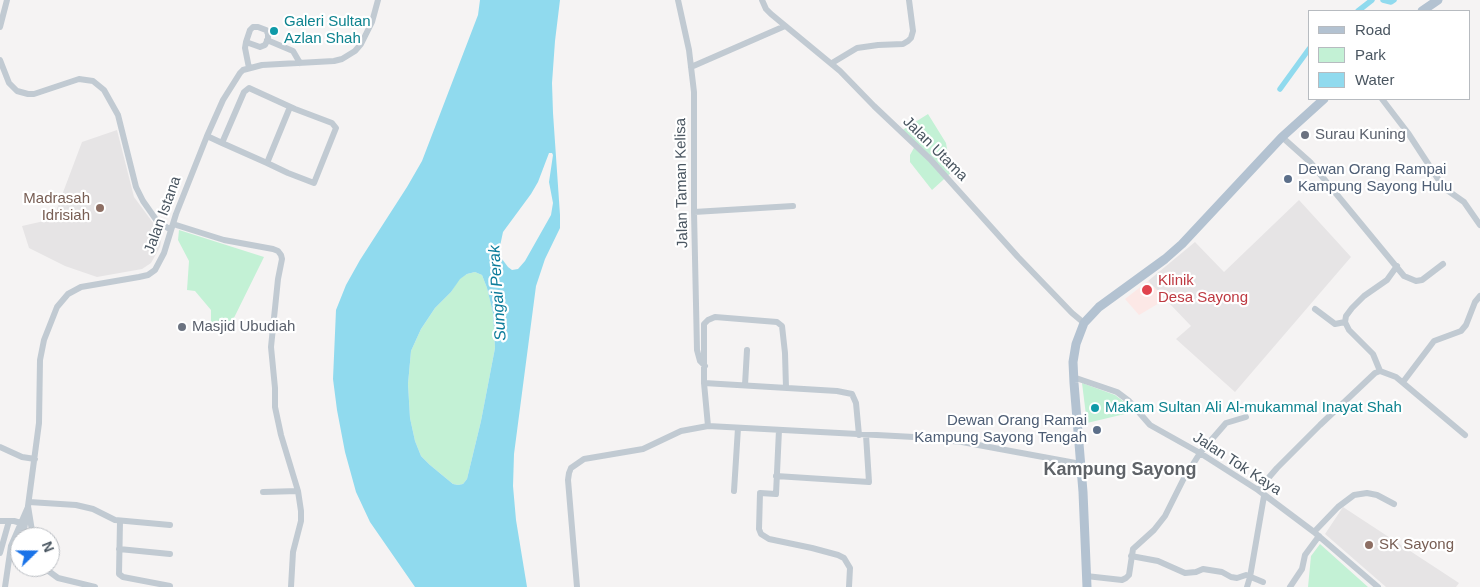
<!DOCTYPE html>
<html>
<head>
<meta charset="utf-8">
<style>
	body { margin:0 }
	#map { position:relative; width:1480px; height:587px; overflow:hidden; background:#f5f3f3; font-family:Arial,sans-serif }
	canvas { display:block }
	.legend { position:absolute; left:1308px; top:10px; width:162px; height:90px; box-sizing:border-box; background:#fff; border:1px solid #b7bbc0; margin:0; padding:6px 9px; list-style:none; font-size:15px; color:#4a5661 }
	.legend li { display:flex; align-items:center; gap:10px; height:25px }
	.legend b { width:25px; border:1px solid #b7bbc0 }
	.north { position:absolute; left:10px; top:527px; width:50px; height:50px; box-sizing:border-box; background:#fff; border:1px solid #b7bbc0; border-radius:50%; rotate:68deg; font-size:14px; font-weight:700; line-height:20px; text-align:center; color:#4a5661 }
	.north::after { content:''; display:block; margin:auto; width:18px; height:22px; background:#1a73e8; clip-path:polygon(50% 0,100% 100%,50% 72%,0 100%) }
</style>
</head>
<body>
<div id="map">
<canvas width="1480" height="587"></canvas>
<ul class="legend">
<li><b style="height:6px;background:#b3c2d1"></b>Road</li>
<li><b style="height:14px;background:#c3f1d5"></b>Park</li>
<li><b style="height:14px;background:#90daee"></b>Water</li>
</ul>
<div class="north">N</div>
</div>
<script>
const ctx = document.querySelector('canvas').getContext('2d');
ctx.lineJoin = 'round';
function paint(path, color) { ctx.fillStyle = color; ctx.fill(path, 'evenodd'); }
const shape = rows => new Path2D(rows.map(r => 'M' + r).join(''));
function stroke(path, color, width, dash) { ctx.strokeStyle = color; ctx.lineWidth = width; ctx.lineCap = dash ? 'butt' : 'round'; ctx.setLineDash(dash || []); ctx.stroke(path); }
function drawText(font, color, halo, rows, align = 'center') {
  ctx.font = font + ' Arial,sans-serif'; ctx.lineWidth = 4.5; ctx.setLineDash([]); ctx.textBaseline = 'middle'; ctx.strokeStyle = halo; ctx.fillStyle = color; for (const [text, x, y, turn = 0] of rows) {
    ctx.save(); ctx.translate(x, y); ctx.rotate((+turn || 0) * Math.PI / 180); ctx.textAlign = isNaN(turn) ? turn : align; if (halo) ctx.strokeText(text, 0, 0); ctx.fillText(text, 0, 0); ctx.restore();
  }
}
paint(shape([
	[117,130,134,197,162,235,160,247,151,263,142,269,97,277,65,266,29,248,22,226,53,219,82,142],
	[1299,200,1351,257,1235,392,1176,339,1191,326,1148,281,1195,242,1224,272],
	[1343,507,1459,583,1456,587,1386,587,1325,534]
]), '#e6e4e5');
paint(shape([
	[1148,281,1166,299,1139,315,1125,299]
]), '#fce8e6');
paint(shape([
	[928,114,946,143,949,161,953,171,932,190,910,162,910,155,915,146,901,131],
	[179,230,264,257,228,330,211,328,211,310,195,291,187,290,189,261,178,240],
	[475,272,482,275,487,288,493,313,495,348,481,421,467,479,463,484,458,485,453,484,430,465,421,456,415,441,410,418,408,384,411,351,421,329,435,308,451,292,459,279,467,274],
	[1082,383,1115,395,1127,404,1133,412,1087,423],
	[1320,544,1368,587,1308,587,1311,556]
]), '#c3f1d5');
paint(shape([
	[480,0,560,0,555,41,552,83,553,113,560,215,560,228,545,259,536,286,514,454,513,486,516,520,527,587,415,587,370,522,356,492,345,452,337,410,333,379,336,310,346,285,360,260,407,187,422,161,478,15],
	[549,153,552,153,553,155,549,182,553,203,551,215,525,261,518,269,512,270,508,267,502,259,500,246,503,232,531,194,538,182],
	[475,272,482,275,487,288,493,313,495,348,481,421,467,479,463,484,458,485,453,484,430,465,421,456,415,441,410,418,408,384,411,351,421,329,435,308,451,292,460,279,467,274]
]), '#90daee');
stroke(shape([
	[1383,0,1391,2,1394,0],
	[1358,11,1372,0],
	[1280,89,1309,49]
]), '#90daee', 5.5);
stroke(shape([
	[678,0,689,50,694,92,694,212,697,350,700,361,705,366],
	[762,0,766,9,771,14,840,71,874,106,930,159,1018,257,1072,313,1084,323],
	[0,27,7,0],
	[267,40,293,51,300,63],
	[246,42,260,47,265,45,268,39,268,34,266,30,258,27,253,27,250,30,246,42,245,48,249,68],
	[0,60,9,83,17,91,28,94,34,94,79,79,93,81,104,90,118,115,136,187,143,201,157,221,171,230],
	[832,63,857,48,878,45,903,44,908,41,911,38,913,31,909,0],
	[691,67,785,26],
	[1382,99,1408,133,1440,182,1447,190,1464,202,1480,225],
	[207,136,222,143,267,163,288,173,314,183,336,128,332,123,295,109,249,88,244,92,222,143],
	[1282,137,1310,162,1404,276,1416,281,1422,280,1443,264],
	[267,163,290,107],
	[694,212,793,206],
	[173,224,224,240,273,249,278,251,281,255,282,259,278,279,271,347,275,388,275,407,281,435,298,491,301,511,301,521,293,552,291,587],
	[1315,309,1335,324,1345,322],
	[1380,371,1373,354,1349,330,1345,322,1346,316,1352,308,1364,296,1387,280,1397,266],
	[1073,377,1117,392,1129,401,1150,425,1200,453,1258,490,1314,532,1378,587],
	[1403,382,1434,341,1461,331,1466,325,1475,302,1480,296],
	[704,383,837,391,852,394,856,403,859,435],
	[745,385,747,350],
	[708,426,704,383,704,324,708,320,715,317,777,322,782,326,785,353,786,388],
	[779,430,776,494,760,493,759,529,761,534,769,539,812,548,838,555,844,558,850,568,849,587],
	[0,447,22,457,35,459],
	[776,476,869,482,866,435],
	[1258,490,1277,468,1320,425,1375,373,1380,371,1396,377,1465,435],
	[734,491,738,428],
	[263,492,298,491],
	[29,502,76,505,93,509,115,520,170,525],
	[0,521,14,521,21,523],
	[120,521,119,574,123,577,170,586],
	[1314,532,1338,507,1354,495,1367,493,1377,495,1394,504],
	[23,537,26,517],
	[33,537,28,506,39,423,40,360,44,340,57,307,68,294,81,287,139,277,148,275,155,270,164,253,176,214,207,136,223,100,240,73,243,70,262,65,334,61,342,59,355,51,361,44,372,22,378,0],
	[119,549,170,554],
	[0,553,9,521],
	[1131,556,1158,561,1185,573,1196,572,1203,569,1222,572,1231,577,1237,578,1246,575,1263,582],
	[43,567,58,578,95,587],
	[1086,576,1122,580,1126,578,1129,575,1133,549,1154,530,1165,516,1183,480,1200,453,1226,423,1246,417],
	[5,587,11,546,28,507],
	[577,587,568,480,569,473,571,468,584,459,643,449,681,431,708,426,914,437,962,442,1081,464],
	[1247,587,1250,577,1264,496],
	[1290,587,1302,569,1305,555,1319,536]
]), '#c1cad2', 6);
stroke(shape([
	[1422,11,1438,0],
	[1087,587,1083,492,1074,383,1073,362,1076,344,1084,323,1099,307,1165,259,1182,244,1282,137,1324,99]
]), '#b3c2d1', 9);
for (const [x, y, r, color] of [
	[274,31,5,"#0f9aa8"],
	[1305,135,5,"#6b7280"],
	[1288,179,5,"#5c6f8a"],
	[100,208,5,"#8d6e63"],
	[1147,290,6,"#e0444e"],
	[182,327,5,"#6b7280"],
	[1095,408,5,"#0f9aa8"],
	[1097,430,5,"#5c6f8a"],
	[1369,545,5,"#8d6e63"]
]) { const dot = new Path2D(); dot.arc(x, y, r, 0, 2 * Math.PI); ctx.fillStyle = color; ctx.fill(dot); stroke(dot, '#fff', 2); }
drawText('15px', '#0d838f', '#fff', [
	["Galeri Sultan",284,22],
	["Azlan Shah",284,39],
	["Makam Sultan Ali Al-mukammal Inayat Shah",1105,408]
], 'left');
drawText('15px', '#5b616d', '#fff', [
	["Surau Kuning",1315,135],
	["Masjid Ubudiah",192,327]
], 'left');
drawText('15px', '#4a5661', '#fff', [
	["Jalan Utama",935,149,45],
	["Jalan Taman Kelisa",682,183,-91],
	["Jalan Istana",163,215,-70],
	["Jalan Tok Kaya",1237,464,33]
]);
drawText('15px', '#4e5e75', '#fff', [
	["Dewan Orang Rampai",1298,170],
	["Kampung Sayong Hulu",1298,187],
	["Dewan Orang Ramai",1087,421,"right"],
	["Kampung Sayong Tengah",1087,438,"right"]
], 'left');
drawText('15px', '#785e54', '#fff', [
	["Madrasah",90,199],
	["Idrisiah",90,216],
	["SK Sayong",1379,545,"left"]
], 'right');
drawText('15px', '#be3a42', '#fff', [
	["Klinik",1158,281],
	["Desa Sayong",1158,298]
], 'left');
drawText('italic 16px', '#0c7c9b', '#fff', [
	["Sungai Perak",498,293,-94]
]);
drawText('bold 18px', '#5f6368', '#fff', [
	["Kampung Sayong",1120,470]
]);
</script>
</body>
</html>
